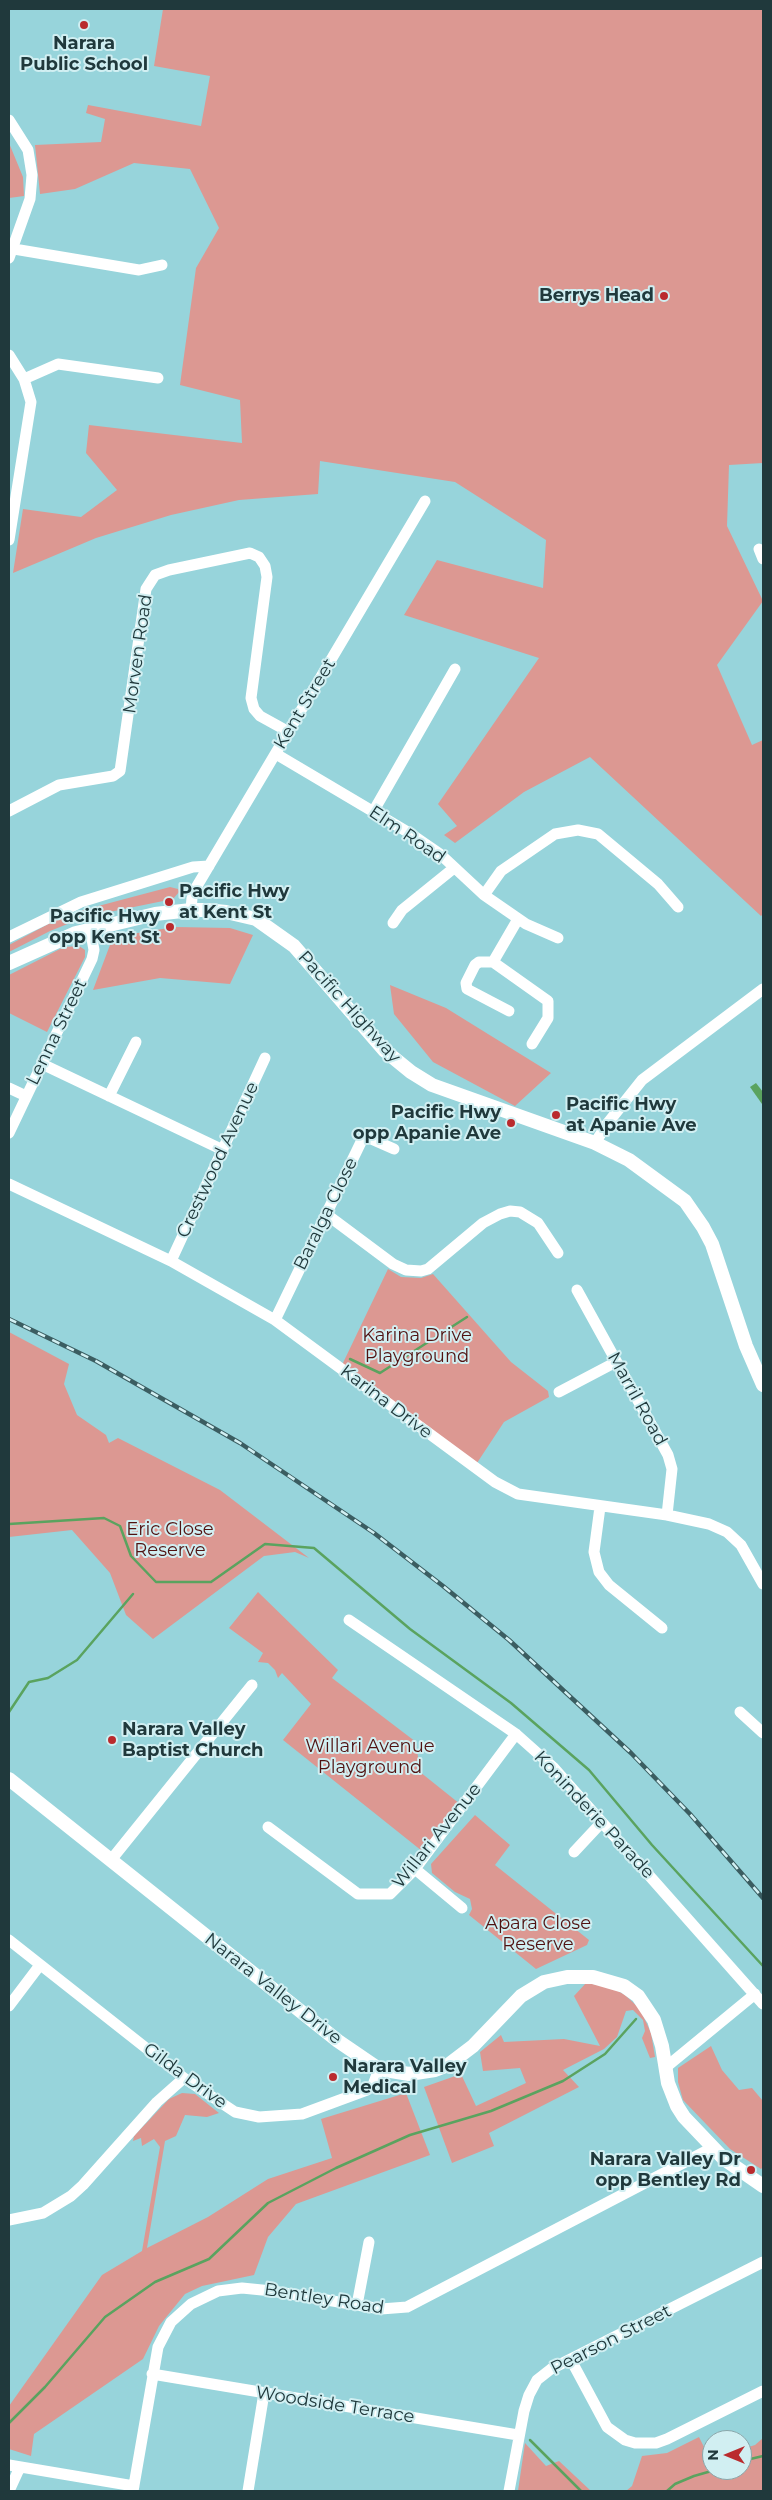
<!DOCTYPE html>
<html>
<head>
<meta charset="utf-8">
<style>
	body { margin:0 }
	#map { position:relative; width:772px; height:2500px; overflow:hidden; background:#97d4db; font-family:Montserrat,sans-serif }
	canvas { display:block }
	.frame { position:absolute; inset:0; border:10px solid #20393c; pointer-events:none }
	.north { position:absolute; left:702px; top:2430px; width:50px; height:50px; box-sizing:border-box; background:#d1eff2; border:1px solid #8aa6a9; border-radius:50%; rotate:270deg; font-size:14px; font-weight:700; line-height:20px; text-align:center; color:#20393c }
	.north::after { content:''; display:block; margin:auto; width:18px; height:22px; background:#ba2b2e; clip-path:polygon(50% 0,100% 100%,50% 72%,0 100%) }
</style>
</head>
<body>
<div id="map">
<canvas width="772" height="2500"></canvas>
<div class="frame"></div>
<div class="north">N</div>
</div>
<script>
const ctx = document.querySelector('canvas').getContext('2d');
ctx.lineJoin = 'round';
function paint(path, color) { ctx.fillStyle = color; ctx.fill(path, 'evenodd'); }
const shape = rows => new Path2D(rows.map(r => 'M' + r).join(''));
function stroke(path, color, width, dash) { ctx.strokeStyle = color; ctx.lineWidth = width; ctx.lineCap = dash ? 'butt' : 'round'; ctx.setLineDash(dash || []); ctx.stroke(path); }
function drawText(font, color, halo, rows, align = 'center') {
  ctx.font = font + ' Montserrat,sans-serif'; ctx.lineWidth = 4; ctx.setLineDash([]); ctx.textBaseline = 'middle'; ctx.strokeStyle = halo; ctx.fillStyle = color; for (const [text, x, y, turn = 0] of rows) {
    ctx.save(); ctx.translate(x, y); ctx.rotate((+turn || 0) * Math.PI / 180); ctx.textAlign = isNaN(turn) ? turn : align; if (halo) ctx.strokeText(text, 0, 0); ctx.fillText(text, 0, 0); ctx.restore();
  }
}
paint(shape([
	[163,9,763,9,763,463,729,465,727,526,763,601,717,665,752,745,763,740,763,914,761,916,590,757,524,792,455,843,444,835,457,826,438,804,539,658,404,615,437,560,543,588,546,540,455,482,320,461,318,494,239,500,171,515,96,538,13,573,23,509,81,517,117,490,86,453,89,425,242,443,240,400,180,385,196,268,219,228,190,169,134,163,75,189,40,194,35,145,101,142,105,119,86,113,88,105,201,126,210,76,154,66],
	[9,143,23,177,24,196,9,198],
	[170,887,178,889,179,892,173,899,85,917,50,931,9,952,9,945,56,920,87,909],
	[175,927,230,928,253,935,230,984,160,978,93,990,113,937],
	[79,946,85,950,85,957,47,1032,9,1013,9,975,64,947],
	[390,985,446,1008,551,1073,515,1106,433,1062,394,1014],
	[388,1269,401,1277,421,1278,433,1274,511,1362,548,1391,549,1397,504,1422,477,1463,342,1365],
	[9,1332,69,1364,64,1384,77,1415,106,1435,109,1443,118,1438,220,1490,309,1558,295,1552,264,1556,153,1639,126,1615,110,1573,72,1530,9,1537],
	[258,1592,338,1670,332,1678,416,1742,420,1772,460,1804,422,1851,283,1740,311,1704,282,1673,278,1678,275,1670,268,1663,258,1662,263,1653,229,1628],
	[475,1815,510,1845,495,1865,589,1940,587,1945,536,1969,469,1915,472,1909,470,1899,455,1892,432,1873,431,1864],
	[586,1983,611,1987,625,1995,640,2009,651,2033,655,2057,650,2058,642,2038,645,2031,643,2020,633,2010,626,2011,617,2037,604,2049,563,2070,579,2087,489,2133,494,2146,452,2163,424,2087,461,2074,476,2106,526,2083,520,2068,483,2071,480,2052,501,2035,504,2042,564,2039,600,2046,574,1996],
	[711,2046,722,2070,739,2090,752,2088,763,2101,763,2167,761,2169,730,2149,683,2100,678,2082,678,2068],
	[182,2093,195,2094,219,2113,207,2117,185,2115,176,2136,165,2141,147,2248,208,2217,268,2179,332,2158,321,2119,406,2093,430,2155,296,2204,268,2237,254,2275,202,2286,185,2294,159,2326,143,2359,34,2434,31,2456,9,2449,9,2406,102,2275,142,2251,160,2147,154,2139,142,2146,141,2138,133,2141,134,2136,169,2099],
	[699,2437,707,2453,712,2453,712,2470,742,2470,742,2449,755,2445,763,2438,763,2491,626,2491,632,2486,642,2456,667,2453],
	[525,2443,546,2466,559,2461,591,2491,518,2491]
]), '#dc9892');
paint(shape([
	[756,1083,763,1092,762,1104,750,1087]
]), '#5aa35f');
stroke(shape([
	[350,1359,380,1373,467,1317],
	[9,1524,104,1518,120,1526,131,1556,156,1582,211,1582,265,1544,314,1548,410,1629,511,1703,589,1770,652,1845,763,1966],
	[9,1712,29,1682,48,1678,77,1660,133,1594],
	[9,2423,45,2387,105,2317,155,2282,209,2259,268,2203,336,2168,410,2135,491,2111,563,2081,605,2054,636,2019],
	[530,2440,581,2491],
	[742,2461,763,2456],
	[667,2491,675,2484,694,2476,715,2470]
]), '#5aa35f', 2.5);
stroke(shape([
	[9,120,28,150,32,175,30,199,9,258],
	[14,249,139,270,162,265],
	[9,355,24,379,31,402,9,540],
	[24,379,58,364,158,378],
	[759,549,763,559],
	[276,754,411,834,440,854,484,895,526,924,558,938],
	[9,811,59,785,113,776,120,771,146,589,155,575,169,570,250,553,259,557,265,566,267,577,251,698,254,709,260,716,289,732],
	[373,812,455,669],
	[484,895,501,871,555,834,578,830,598,834,658,884,678,907],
	[191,910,192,898,197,886,425,501],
	[393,923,402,910,454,868],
	[9,937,81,902,193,867,209,866],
	[493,962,548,1001,548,1018,532,1044],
	[509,1011,467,989,466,983,475,965,479,962,493,962,518,919],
	[42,1064,223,1150],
	[9,1088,26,1096],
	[109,1096,136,1042],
	[9,1133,92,959,94,950,90,928],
	[595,1143,607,1124,642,1080,763,989],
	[9,1184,171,1261,275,1320,495,1482,518,1494,667,1515,709,1524,727,1532,741,1545,763,1584],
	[326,1214,393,1264,406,1270,421,1271,428,1269,483,1223,500,1214,510,1211,520,1212,538,1223,558,1253],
	[171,1261,265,1058],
	[577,1290,668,1455,672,1469,667,1515],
	[275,1320,362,1140,369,1138,394,1149],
	[559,1392,616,1362],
	[600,1507,594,1552,599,1572,609,1585,662,1628],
	[349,1620,516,1734,553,1767,763,2004],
	[740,1712,763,1733],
	[268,1827,358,1894,390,1894,415,1869,516,1734],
	[574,1852,602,1822],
	[111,1860,252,1685],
	[415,1869,462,1908],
	[9,1940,184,2078,235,2112,259,2117,302,2114,367,2090,373,2085,379,2069],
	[9,2006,40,1965],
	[665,2068,755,1994],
	[9,2220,43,2213,71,2196,83,2185,157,2102,184,2078],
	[357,2305,369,2242],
	[571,2360,607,2427,625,2440,635,2443,656,2443,667,2439,763,2391],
	[152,2374,518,2435],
	[9,2465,134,2486],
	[9,2491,20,2467],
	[133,2491,158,2347,171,2322,191,2304,218,2291,242,2288,272,2291,381,2309,407,2307,712,2148],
	[248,2491,264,2393],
	[509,2491,524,2411,529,2395,537,2380,551,2369,763,2262]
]), '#fff', 11);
stroke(shape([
	[9,963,76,933,155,914,191,910,206,910,226,912,256,919,294,946,384,1050,411,1072,432,1085,595,1143,629,1160,685,1201,703,1227,712,1244,746,1346,763,1385],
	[9,1779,338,2041,379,2069,409,2074,435,2070,448,2065,473,2046,521,1996,544,1982,567,1977,593,1977,624,1986,638,1996,654,2020,662,2046,668,2083,677,2106,684,2117,724,2159,763,2186]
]), '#fff', 14);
const rail = shape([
	[9,1319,96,1361,240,1443,374,1533,443,1586,509,1640,631,1753,690,1814,763,1898]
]);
stroke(rail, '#3b5d61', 4.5);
stroke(rail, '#d1eff2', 2.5, [8]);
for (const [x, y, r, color] of [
	[84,25,5,"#ba2b2e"],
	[664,296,5,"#ba2b2e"],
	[169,902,5,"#ba2b2e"],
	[170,927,5,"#ba2b2e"],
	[556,1115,5,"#ba2b2e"],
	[511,1123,5,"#ba2b2e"],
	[112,1740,5,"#ba2b2e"],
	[333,2077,5,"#ba2b2e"],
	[751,2170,5,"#ba2b2e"]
]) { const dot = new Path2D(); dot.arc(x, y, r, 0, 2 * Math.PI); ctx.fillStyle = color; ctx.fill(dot); stroke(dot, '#d1eff2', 2); }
drawText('bold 18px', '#20393c', '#d1eff2', [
	["Narara",84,44,"center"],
	["Public School",84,65,"center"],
	["Berrys Head",654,296],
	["Pacific Hwy",179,892,"left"],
	["at Kent St",179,913,"left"],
	["Pacific Hwy",160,917],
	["opp Kent St",160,938],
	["Pacific Hwy",566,1105,"left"],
	["at Apanie Ave",566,1126,"left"],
	["Pacific Hwy",501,1113],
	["opp Apanie Ave",501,1134],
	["Narara Valley",122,1730,"left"],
	["Baptist Church",122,1751,"left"],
	["Narara Valley",343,2067,"left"],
	["Medical",343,2088,"left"],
	["Narara Valley Dr",741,2160],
	["opp Bentley Rd",741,2181]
], 'right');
drawText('18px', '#20393c', '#d1eff2', [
	["Morven Road",138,654,-82],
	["Kent Street",305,704,-59],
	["Elm Road",407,835,34],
	["Pacific Highway",349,1007,48],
	["Lenna Street",57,1032,-64],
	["Crestwood Avenue",218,1160,-65],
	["Baralga Close",326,1214,-64],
	["Marril Road",637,1399,61],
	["Karina Drive",386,1402,37],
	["Koninderie Parade",594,1815,47],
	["Willari Avenue",437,1836,-51],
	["Narara Valley Drive",273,1989,38],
	["Gilda Drive",185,2076,36],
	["Bentley Road",324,2299,9],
	["Pearson Street",611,2340,-27],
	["Woodside Terrace",335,2405,9]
]);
drawText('18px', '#501211', '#d1eff2', [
	["Karina Drive",417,1336],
	["Playground",417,1357],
	["Eric Close",170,1530],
	["Reserve",170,1551],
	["Willari Avenue",370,1747],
	["Playground",370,1768],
	["Apara Close",538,1924],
	["Reserve",538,1945]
]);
</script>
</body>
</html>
